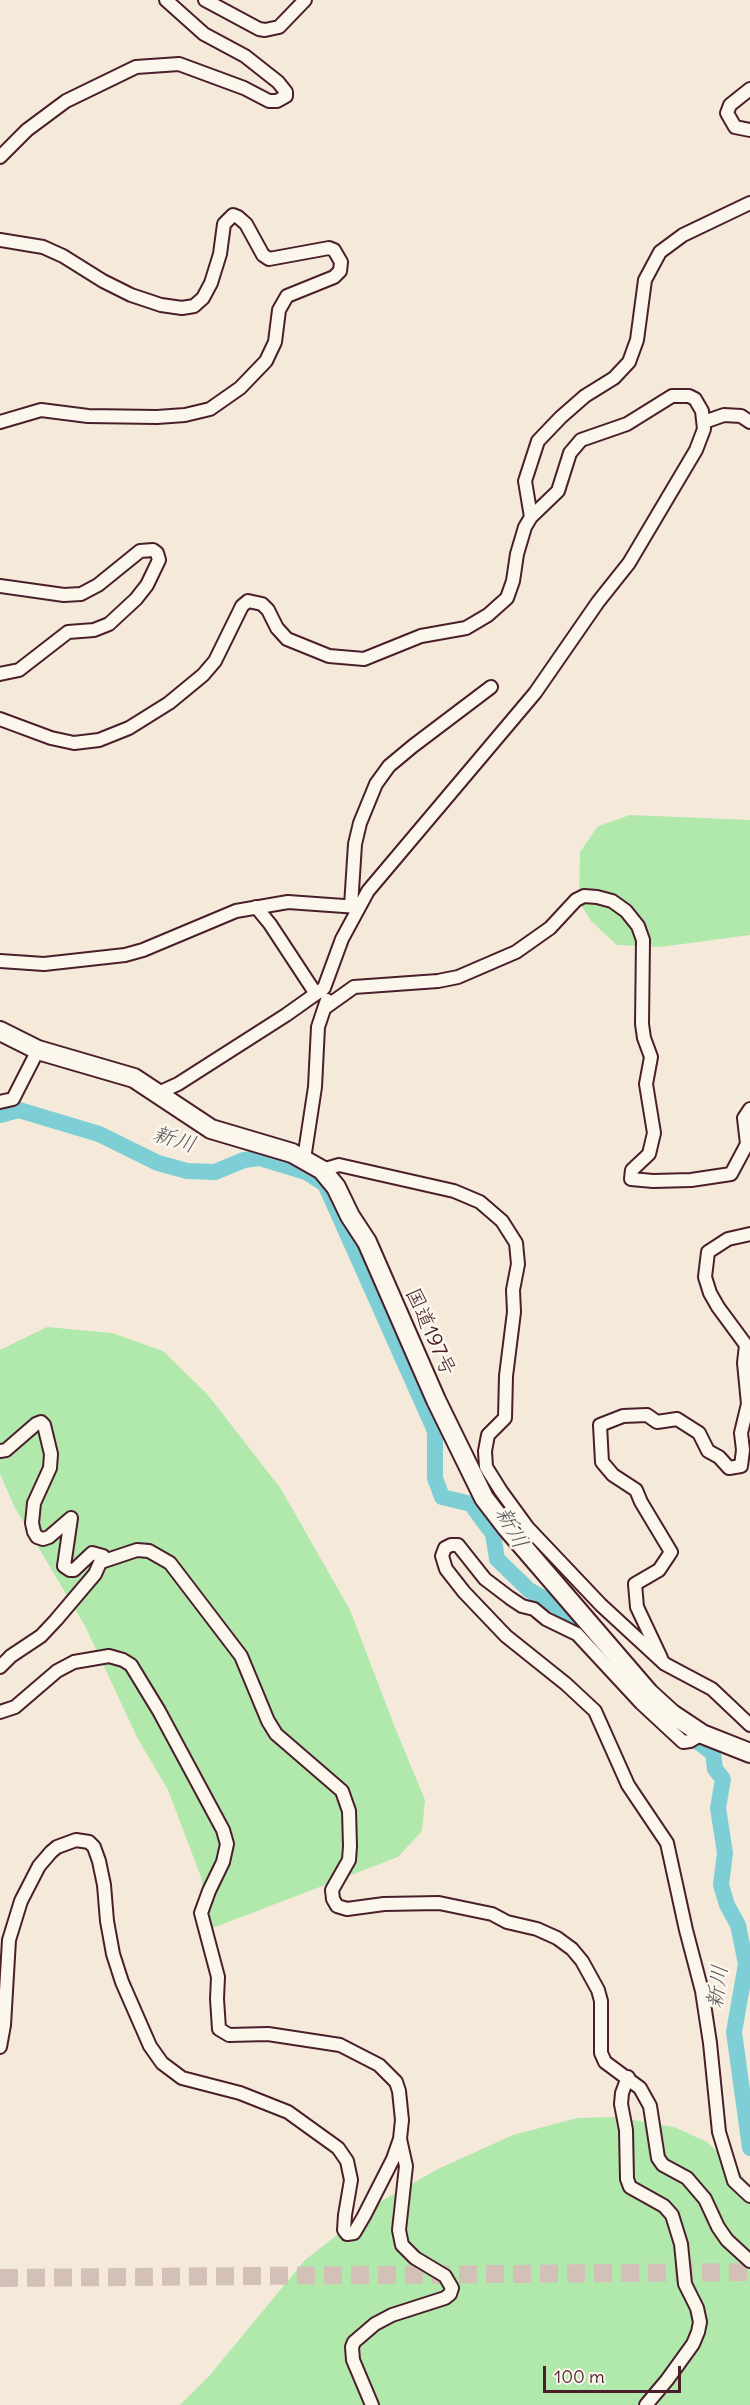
<!DOCTYPE html>
<html>
<head>
<meta charset="utf-8">
<style>
	body { margin:0 }
	#map { position:relative; width:750px; height:2405px; overflow:hidden; background:#f5eada; font-family:Delius,sans-serif }
	canvas { display:block }
	.scale { position:absolute; left:543px; top:2366px; width:138px; height:27px; box-sizing:border-box; border:3px solid #4a1f2b; border-top:0; padding-left:8px; font-size:18px; line-height:21px; white-space:nowrap; color:#4a1f2b; -webkit-text-stroke:4px #fbf7ec; paint-order:stroke }
</style>
</head>
<body>
<div id="map">
<canvas width="750" height="2405"></canvas>
<div class="scale">100 m</div>
</div>
<script>
const ctx = document.querySelector('canvas').getContext('2d');
ctx.lineJoin = 'round';
function paint(path, color) { ctx.fillStyle = color; ctx.fill(path, 'evenodd'); }
const shape = rows => new Path2D(rows.map(r => 'M' + r).join(''));
function stroke(path, color, width, dash) { ctx.strokeStyle = color; ctx.lineWidth = width; ctx.lineCap = dash ? 'butt' : 'round'; ctx.setLineDash(dash || []); ctx.stroke(path); }
function drawText(font, color, halo, rows, align = 'center') {
  ctx.font = font + ' Delius,"Klee One",sans-serif'; ctx.lineWidth = 5; ctx.setLineDash([]); ctx.textBaseline = 'middle'; ctx.strokeStyle = halo; ctx.fillStyle = color; for (const [text, x, y, turn = 0] of rows) {
    ctx.save(); ctx.translate(x, y); ctx.rotate((+turn || 0) * Math.PI / 180); ctx.textAlign = isNaN(turn) ? turn : align; if (halo) ctx.strokeText(text, 0, 0); ctx.fillText(text, 0, 0); ctx.restore();
  }
}
paint(shape([
	[630,815,750,820,750,935,660,947,617,945,591,921,579,902,580,852,598,826],
	[47,1327,112,1333,163,1351,208,1395,281,1489,350,1610,394,1725,425,1800,422,1831,398,1857,210,1929,201,1877,168,1790,138,1739,85,1626,15,1508,0,1474,0,1350],
	[616,2117,674,2127,707,2142,740,2173,750,2186,750,2405,180,2405,210,2375,305,2260,378,2203,438,2169,513,2135,577,2118]
]), '#b1e8ac');
stroke(shape([
	[0,1115,19,1110,99,1134,158,1163,187,1171,215,1172,244,1160,260,1158,306,1172,325,1184,435,1431,435,1478,442,1497,471,1504,493,1534,497,1559,529,1590,560,1608,614,1665],
	[683,1731,713,1753,715,1769,723,1779,718,1808,725,1853,721,1885,727,1905,738,1925,746,1964,734,2032,750,2148]
]), '#7ecfd5', 16);
stroke(shape([
	[0,2278,750,2272]
]), '#d3c1b7', 18, [18, 9]);
const minor = shape([
	[205,0,259,29,265,30,279,27,305,0],
	[750,89,730,105,727,113,735,127,750,130],
	[0,157,27,130,66,101,136,67,179,64,244,88,269,101,277,101,286,96,286,92,278,82,245,56,204,34,166,0],
	[0,240,43,247,63,256,103,281,131,295,161,305,182,308,194,306,203,298,211,283,220,254,224,224,233,215,238,217,246,224,263,255,269,259,329,248,334,250,341,262,340,271,334,277,287,296,279,310,275,342,266,361,240,388,210,409,185,415,157,417,88,416,41,410,0,422],
	[704,422,724,415,741,416,750,422],
	[531,517,525,481,538,441,561,417,585,396,614,378,629,362,637,340,645,280,660,252,683,235,750,203],
	[0,586,64,595,81,594,98,585,140,551,153,550,157,553,159,560,147,585,136,599,109,624,94,630,68,632,19,670,0,674],
	[0,719,51,738,74,743,99,740,129,728,169,703,203,675,215,661,242,606,248,601,262,604,268,610,277,628,287,639,329,656,364,659,421,636,466,628,488,615,507,598,513,581,517,554,525,527,531,517,558,491,570,453,581,440,627,424,672,396,689,396,695,399,702,411,704,429,696,450,629,563,598,602,535,693,368,891,342,939,324,988,286,1015,178,1084,156,1094],
	[351,906,355,844,360,823,376,784,389,766,413,746,491,687],
	[256,907,270,924,316,994],
	[0,961,44,964,125,955,143,950,236,911,288,902,358,907],
	[326,1007,354,987,438,981,458,977,516,952,550,928,576,900,584,896,597,897,612,901,626,911,638,926,643,940,642,1024,644,1038,651,1057,646,1084,654,1133,649,1154,632,1170,631,1179,653,1181,691,1180,731,1174,747,1144,744,1118,750,1109],
	[0,1102,13,1099,38,1050],
	[304,1159,315,1087,318,1027,327,1000],
	[322,1170,339,1165,454,1191,480,1202,502,1221,516,1243,518,1264,513,1290,514,1312,506,1376,505,1418,488,1435,485,1451,486,1467,501,1491,528,1528,601,1605,665,1664,712,1689,750,1725],
	[0,1451,6,1450,36,1424,41,1422,44,1425,51,1454,50,1468,34,1503,32,1523,34,1532,37,1537,43,1539,49,1537,71,1518,64,1566,70,1570,74,1570,92,1553,103,1556,95,1574,56,1620,41,1636,11,1656,0,1667],
	[101,1562,137,1550,149,1551,170,1563,241,1656,268,1721,276,1734,342,1791,349,1811,350,1846,349,1860,332,1890,333,1899,337,1906,347,1909,384,1904,439,1903,492,1914,507,1922,537,1929,557,1938,572,1949,582,1961,598,1990,601,2001,601,2053,605,2062,640,2088,650,2106,658,2158,663,2165,687,2178,705,2199,718,2227,727,2240,750,2261],
	[661,1658,637,1607,635,1584,659,1570,671,1552,641,1502,636,1490,613,1475,602,1462,600,1425,623,1416,647,1415,657,1422,677,1419,699,1433,708,1451,719,1457,729,1468,741,1466,743,1450,741,1433,748,1404,744,1363,746,1345,718,1307,710,1293,705,1277,708,1252,728,1239,750,1234],
	[0,1712,15,1707,57,1671,74,1662,109,1656,123,1660,131,1665,159,1711,223,1830,227,1844,223,1862,209,1891,201,1913,218,1977,217,1999,219,2029,229,2035,268,2034,340,2045,379,2065,396,2082,399,2091,402,2120,400,2139,393,2159,364,2216,354,2233,347,2234,344,2230,345,2215,351,2180,347,2161,338,2148,288,2112,240,2093,182,2078,162,2063,150,2046,122,1982,113,1954,107,1921,104,1885,99,1861,94,1847,89,1842,76,1840,57,1847,51,1852,39,1866,21,1901,9,1940,4,2025,0,2047],
	[702,1734,690,1741,683,1742,641,1703,577,1634,546,1619,534,1609,522,1606,510,1598,485,1579,458,1545,451,1545,445,1548,442,1556,446,1569,464,1592,506,1636,566,1684,595,1711,628,1785,667,1843,686,1930,702,1991,710,2043,719,2132,734,2181,750,2196],
	[628,2077,622,2093,621,2104,626,2130,627,2179,630,2187,664,2206,672,2215,681,2244,685,2284,697,2308,700,2322,698,2332,693,2344,667,2380,646,2405],
	[372,2405,353,2360,352,2347,354,2342,375,2324,392,2315,445,2298,450,2294,452,2288,445,2276,415,2258,402,2245,399,2230,406,2166,400,2139]
]);
const highway = shape([
	[0,1031,38,1050,134,1078,211,1129,292,1153,322,1170,336,1187,350,1216,367,1242,436,1400,484,1498,507,1528,649,1693,672,1714,702,1734,750,1753]
]);
stroke(minor, '#4a1f2b', 16);
stroke(highway, '#4a1f2b', 22);
stroke(minor, '#fbf7ec', 12);
stroke(highway, '#fbf7ec', 18);
drawText('21px', '#4a1f2b', '#fbf7ec', [
	["国道197号",430,1332,66]
]);
drawText('italic 22px', '#5a545e', '#fbf7ec', [
	["新川",174,1140,17],
	["新川",511,1528,62],
	["新川",718,1987,-82]
]);
</script>
</body>
</html>
